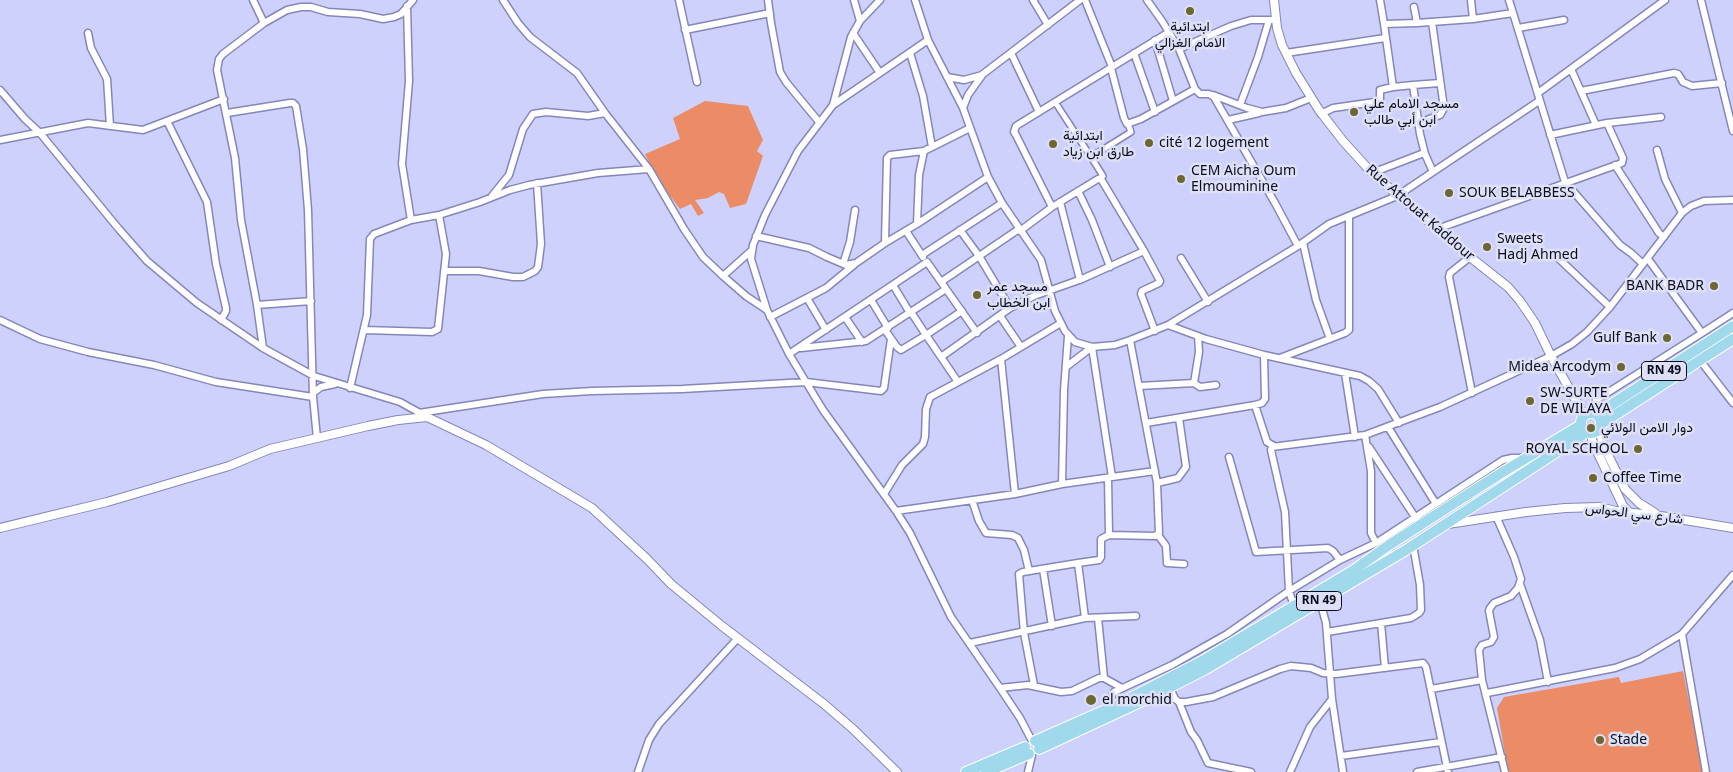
<!DOCTYPE html>
<html>
<head>
<meta charset="utf-8">
<style>
	body { margin:0 }
	canvas { display:block; background:#ced1fb }
</style>
</head>
<body>
<canvas width="1733" height="772"></canvas>
<script>
const ctx = document.querySelector('canvas').getContext('2d');
ctx.lineJoin = 'round';
function paint(path, color) { ctx.fillStyle = color; ctx.fill(path, 'evenodd'); }
const shape = rows => new Path2D(rows.map(r => 'M' + r).join(''));
function stroke(path, color, width, dash) { ctx.strokeStyle = color; ctx.lineWidth = width; ctx.lineCap = dash ? 'butt' : 'round'; ctx.setLineDash(dash || []); ctx.stroke(path); }
function drawText(font, color, halo, rows, align = 'center') {
  ctx.font = font + ' "Noto Sans",Vazirmatn,sans-serif'; ctx.lineWidth = 5; ctx.setLineDash([]); ctx.textBaseline = 'middle'; ctx.strokeStyle = halo; ctx.fillStyle = color; for (const [text, x, y, turn = 0] of rows) {
    ctx.save(); ctx.translate(x, y); ctx.rotate((+turn || 0) * Math.PI / 180); ctx.textAlign = isNaN(turn) ? turn : align; if (halo) ctx.strokeText(text, 0, 0); ctx.fillText(text, 0, 0); ctx.restore();
  }
}
paint(shape([
	[705,101,748,106,763,140,757,151,763,156,746,204,730,208,724,194,719,192,708,198,695,200,704,213,698,216,691,204,680,209,663,187,659,177,655,174,645,154,680,139,673,118],
	[1683,671,1703,772,1508,772,1497,708,1504,697,1619,677,1621,683]
]), '#eb8c66');
const pedestrian = shape([
	[1055,102,1091,157],
	[1098,179,1103,176,1091,157,1131,132,1128,124]
]);
const minor = shape([
	[253,0,264,23],
	[503,0,518,23,530,37,577,73,605,113,649,169,684,229,703,257,723,276,746,296,767,310],
	[679,0,697,82],
	[768,0,771,23,780,72,786,82,819,122],
	[854,0,860,21],
	[880,0,860,21,851,37,833,105,798,151,765,215,753,245,751,259,767,310,789,354,823,410,896,511,910,533,951,617,1000,688,1020,718,1032,741],
	[915,0,928,40,963,108,988,177,1002,203,1041,260,1055,311,1065,331,1075,342,1092,347,1115,345,1130,340,1168,325,1298,246,1329,224,1397,196,1539,101],
	[1033,0,1048,25],
	[1085,0,1112,67],
	[1147,0,1162,21,1179,49,1195,89,1200,94,1209,94,1214,97,1275,203,1298,246],
	[1380,0,1384,24,1417,23,1414,7],
	[1509,0,1565,182,1620,245,1631,253,1643,264],
	[1701,0,1733,131],
	[407,6,409,81,402,164,411,220],
	[1473,19,1513,13],
	[1417,23,1473,19,1471,0],
	[1518,28,1564,20],
	[685,30,770,13],
	[88,33,91,48,107,79,110,126],
	[853,33,880,73],
	[1155,40,1173,101],
	[1179,49,1231,26,1251,20,1276,20],
	[910,53,923,96,932,147],
	[1011,53,1039,112],
	[1134,53,1155,112],
	[1286,53,1385,38],
	[1111,68,1124,118,1127,124,1141,119,1195,89],
	[1571,69,1596,125],
	[947,77,964,80,982,75],
	[1413,85,1440,83],
	[1393,87,1413,85,1420,134,1425,154],
	[0,90,25,119,40,133,118,228,147,261,197,303,263,348,314,376,400,402,427,417],
	[1581,91,1674,73,1678,74,1683,82,1692,86,1722,83],
	[1538,93,1665,0],
	[1213,95,1247,108,1262,112,1286,108,1311,98],
	[833,105,928,40],
	[1240,105,1258,57,1269,20],
	[963,108,968,95,983,74,1080,0],
	[227,113,290,103,293,103,296,106,303,149,308,210,313,397,317,438],
	[1321,114,1333,108,1375,102,1380,99,1380,90,1393,87,1384,24],
	[1228,120,1259,113],
	[167,121,207,202,216,264,226,308,226,311,221,320],
	[1419,123,1440,115,1444,108,1432,22],
	[1550,135,1607,123,1661,117],
	[0,140,88,123,143,130,224,99],
	[1657,150,1665,179,1682,213],
	[1615,165,1659,233,1664,237],
	[1372,173,1424,153,1425,154,1433,172],
	[1078,191,1092,220,1110,267],
	[492,196,509,175,523,129,533,114,546,112,588,116,605,113],
	[1060,202,1080,280],
	[1052,207,1016,135,1014,132,1016,126,1169,32],
	[917,224,988,177],
	[1437,229,1622,163,1623,158,1607,123],
	[960,230,979,256,1010,308],
	[906,231,923,257],
	[1020,231,1052,207,1098,179,1101,179,1144,251,1160,281,1159,283,1142,291,1141,294,1155,331],
	[756,236,809,248,827,257,846,265,856,263,885,243,917,224,919,175,924,151],
	[885,243,887,158,890,155,924,151,970,128],
	[1303,243,1316,300,1330,339],
	[922,255,1002,203],
	[1556,256,1610,307],
	[1470,257,1450,273,1449,277,1472,393],
	[1181,258,1208,302],
	[843,264,850,242,855,210],
	[446,271,479,271,513,277,523,277,535,271,538,267,541,244,537,183],
	[723,276,751,251],
	[941,282,1019,229],
	[893,285,910,313],
	[807,298,826,330],
	[871,300,888,328],
	[257,305,241,220,235,158,217,70,219,59,223,54,264,23,287,10,301,7,311,7,328,12,360,14,383,19,394,17,401,14,413,0],
	[1000,316,1021,347],
	[770,317,826,288,855,264],
	[845,317,862,342],
	[0,320,40,339,88,352,154,365,216,382,313,397],
	[1168,325,1206,339,1264,355,1360,376,1369,381,1378,389,1399,423],
	[364,330,432,332,438,329,446,254,439,215],
	[885,330,897,347,901,350,926,335,911,312],
	[1702,333,1733,313],
	[263,348,257,305,311,301],
	[801,348,866,341,946,289],
	[789,354,927,262,977,333],
	[1264,355,1265,399,1262,403,1255,405,1267,442,1274,446],
	[941,357,926,335,962,311],
	[1280,358,1345,333,1349,330,1349,216],
	[1001,359,1015,494],
	[1699,359,1733,403],
	[1066,367,1092,347,1112,477],
	[1345,373,1355,437],
	[958,382,941,357,1010,308,1034,296,1082,279,1144,251],
	[1194,383,1200,387,1216,385],
	[1139,386,1194,383,1199,352,1198,336],
	[350,388,367,315,370,239,374,234,411,220,439,215,480,202,510,190,529,185,598,173,649,169],
	[313,393,321,387,335,384],
	[1596,400,1702,333,1648,259],
	[419,413,543,394,592,391,682,389,806,382,881,391,884,388,891,339],
	[1146,423,1255,405],
	[1388,427,1436,504],
	[1365,435,1371,471,1371,533,1376,543],
	[1369,447,1417,520],
	[1229,457,1256,552,1328,548,1333,551,1340,560],
	[1108,478,1109,535],
	[1157,483,1178,478,1186,467,1179,418],
	[1062,484,1064,390,1068,336],
	[884,494,902,465,923,444,925,437,926,409,930,397,1001,359,1061,323],
	[972,500,979,521,986,533,1012,535,1018,538,1024,550,1029,571],
	[896,511,1015,494,1062,484,1155,471],
	[1496,516,1514,557,1521,579,1518,588,1511,596,1494,603,1490,608,1489,611,1494,637,1491,642,1482,645,1479,650,1482,680,1505,772],
	[1158,535,1166,546,1167,563,1184,564],
	[1043,569,1052,626],
	[1520,584,1540,640,1548,682],
	[1320,601,1326,623,1332,699,1343,772],
	[1294,606,1289,591,1285,512,1271,450,1272,447,1365,435,1440,407,1551,356,1572,344,1587,332,1610,307,1682,213,1691,206,1704,201,1733,200],
	[1085,618,1136,616],
	[1098,618,1104,678],
	[1327,632,1381,623],
	[970,643,1085,618,1078,563,1099,560,1101,557,1101,539,1109,535,1155,536,1159,533,1157,483,1130,340],
	[1385,668,1381,623,1411,618,1419,613,1421,610,1420,585,1413,545],
	[1034,685,1024,633,1019,574,1023,572,1078,563],
	[1000,688,1028,685,1061,692,1072,691,1099,678,1104,678,1122,688],
	[1170,688,1175,699,1179,702,1186,702,1213,697,1280,669,1291,666,1311,668,1323,673,1336,674,1423,663,1426,667,1448,772],
	[1431,689,1482,680],
	[1487,693,1615,668,1640,659,1682,634],
	[1179,702,1191,732,1197,740,1208,763,1251,772],
	[1113,707,1111,697,1114,692,1172,665,1227,634,1289,591,1340,560,1376,543,1503,460,1512,458,1524,458],
	[1341,756,1441,742],
	[638,772,649,740,659,724,738,638],
	[1028,772,1032,755],
	[1290,772,1310,727,1332,699],
	[1417,772,1502,757],
	[1706,772,1682,634,1733,575]
]);
const tertiary = shape([
	[1274,0,1277,28,1282,45,1296,73,1319,110,1343,141,1372,173,1470,257,1508,287,1520,301,1535,323,1551,356,1584,415],
	[1598,429,1607,453,1625,489,1639,503,1655,513],
	[1590,433,1594,445,1623,506,1629,512],
	[1448,524,1526,512,1565,508,1599,507,1616,511,1661,516,1733,528],
	[0,528,107,502,229,466,270,449,368,426,398,420,427,417,486,445,592,508,647,559,671,584,722,626,824,704,853,729,897,772]
]);
const primary = shape([
	[1594,413,1602,411,1614,403,1733,326],
	'1581 423a10 10 0 1 1 20 0a10 10 0 1 1-20 0Z',
	[1601,424,1733,339],
	[1035,741,1119,704,1204,660,1354,570,1389,545,1498,475,1581,425],
	[1039,749,1153,696,1204,670,1406,550,1587,432],
	[966,772,1025,747],
	[986,772,1029,754]
]);
stroke(pedestrian, '#8587b9', 8);
stroke(minor, '#8587b9', 9);
stroke(tertiary, '#8587b9', 10);
stroke(primary, '#fff', 12);
stroke(pedestrian, '#fff', 5);
stroke(minor, '#fff', 6);
stroke(tertiary, '#fff', 8);
stroke(primary, '#a0d9ec', 10);
for (const [x, y, r, color] of [
	[1190,11,5,"#6c6632"],
	[1354,112,5,"#6c6632"],
	[1149,143,5,"#6c6632"],
	[1053,144,5,"#6c6632"],
	[1181,179,5,"#6c6632"],
	[1449,193,5,"#6c6632"],
	[1487,247,5,"#6c6632"],
	[1714,286,5,"#6c6632"],
	[977,295,5,"#6c6632"],
	[1667,338,5,"#6c6632"],
	[1621,367,5,"#6c6632"],
	[1530,401,5,"#6c6632"],
	[1591,428,5,"#6c6632"],
	[1638,449,5,"#6c6632"],
	[1593,478,5,"#6c6632"],
	[1091,700,6,"#6c6632"],
	[1600,740,5,"#6c6632"]
]) { const dot = new Path2D(); dot.arc(x, y, r, 0, 2 * Math.PI); ctx.fillStyle = color; ctx.fill(dot); stroke(dot, '#dee0f5', 2); }
for (const [x, y, w] of [
	[1664,371,45],
	[1319,601,45]
]) { const box = new Path2D(); box.roundRect(x - w / 2, y - 9.5, w, 19, 4); ctx.fillStyle = '#dee0f5'; ctx.fill(box); stroke(box, '#0c0c1e', 1); }
drawText('bold 12px', '#0c0c1e', null, [
	["RN 49",1664,371],
	["RN 49",1319,601]
]);
drawText('14px', '#0c0c1e', '#dee0f5', [
	["ابتدائية",1190,27,"center"],
	["الامام الغزالي",1190,43,"center"],
	["مسجد الامام علي",1364,104],
	["ابن أبي طالب",1364,120],
	["ابتدائية",1063,136],
	["طارق ابن زياد",1063,152],
	["cité 12 logement",1159,143],
	["CEM Aicha Oum",1191,171],
	["Elmouminine",1191,187],
	["SOUK BELABBESS",1459,193],
	["Sweets",1497,239],
	["Hadj Ahmed",1497,255],
	["BANK BADR",1704,286,"right"],
	["مسجد عمر",987,287],
	["ابن الخطاب",987,303],
	["Gulf Bank",1657,338,"right"],
	["Midea Arcodym",1611,367,"right"],
	["SW-SURTE",1540,393],
	["DE WILAYA",1540,409],
	["دوار الامن الولائي",1601,428],
	["ROYAL SCHOOL",1628,449,"right"],
	["Coffee Time",1603,478],
	["el morchid",1102,700],
	["Stade",1610,740]
], 'left');
drawText('14px', '#0c0c1e', '#dee0f5', [
	["Rue Attouat Kaddour",1420,213,41],
	["شارع سي الحواس",1634,514,7]
]);
</script>
</body>
</html>
